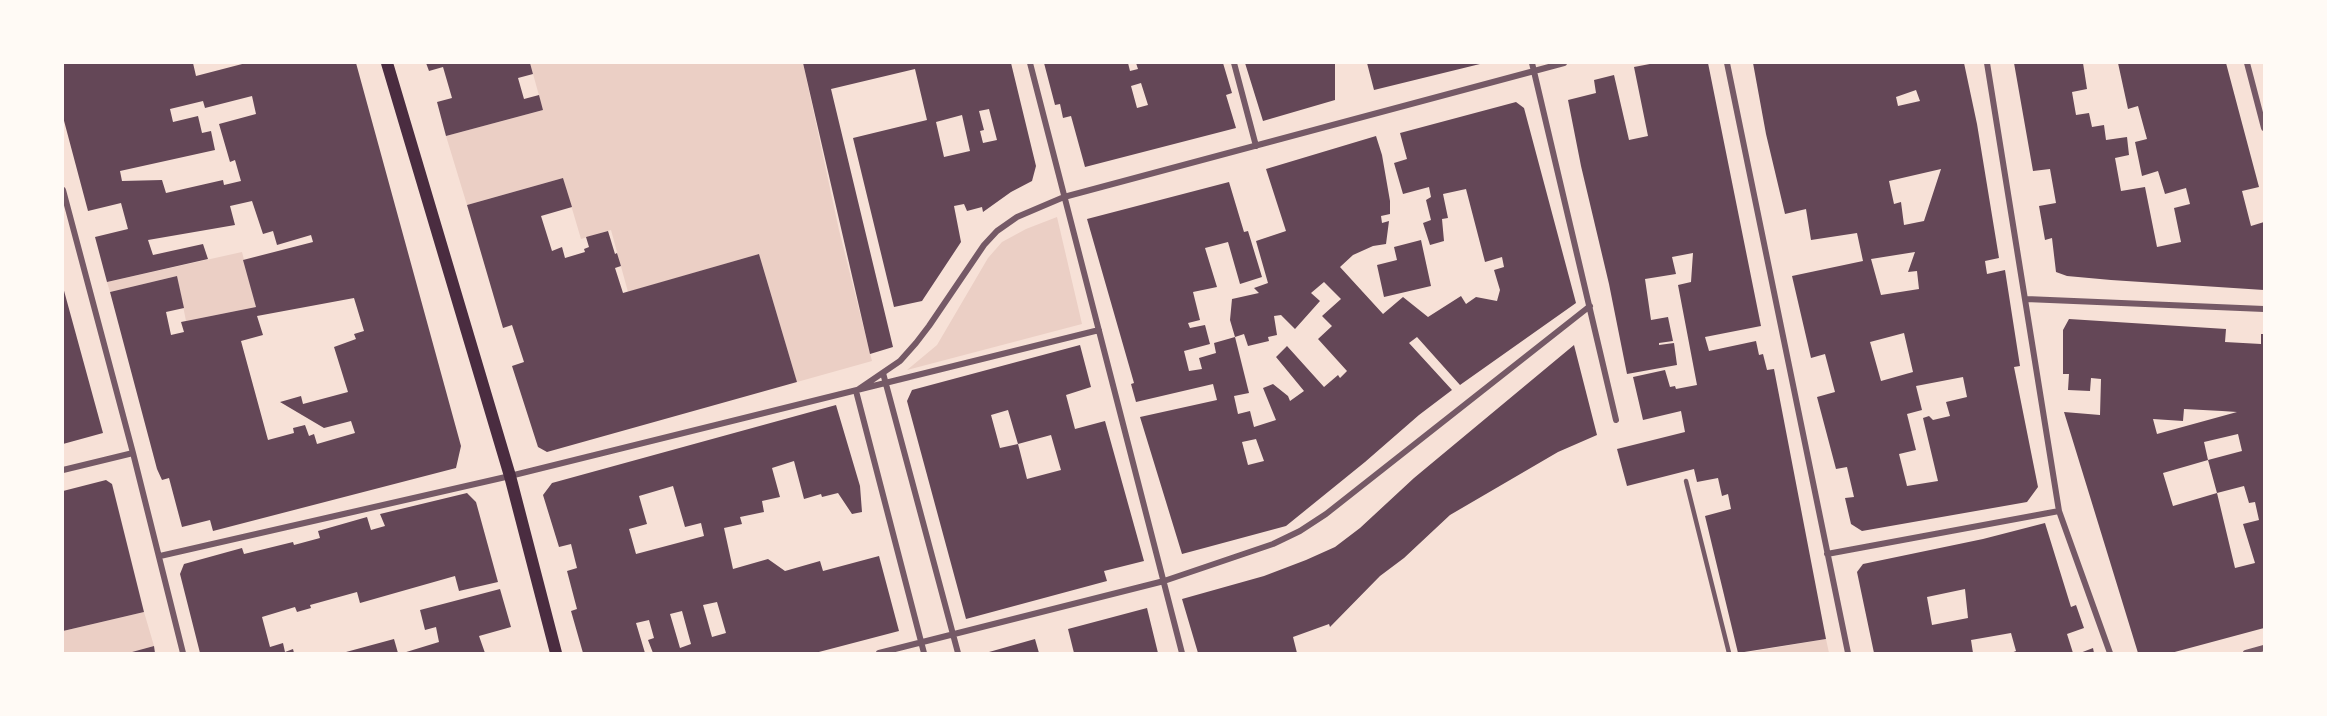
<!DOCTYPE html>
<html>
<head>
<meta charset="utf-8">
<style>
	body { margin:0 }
	#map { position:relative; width:2327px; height:716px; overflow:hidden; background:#f7e1d7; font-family:"Work Sans",sans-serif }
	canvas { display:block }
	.frame { position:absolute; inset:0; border:64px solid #fffaf5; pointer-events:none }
</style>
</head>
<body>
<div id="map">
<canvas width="2327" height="716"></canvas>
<div class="frame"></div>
</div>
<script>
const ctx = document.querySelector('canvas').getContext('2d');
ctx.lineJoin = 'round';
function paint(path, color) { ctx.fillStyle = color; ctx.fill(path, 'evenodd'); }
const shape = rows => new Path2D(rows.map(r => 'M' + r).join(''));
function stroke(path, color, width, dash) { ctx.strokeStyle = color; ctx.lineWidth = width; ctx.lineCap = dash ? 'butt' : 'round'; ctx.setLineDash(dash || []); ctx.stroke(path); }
paint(shape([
	[530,63,803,63,839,230,872,361,797,382,759,254,628,292,611,230,581,239,563,178,467,205,446,136,543,110],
	[1057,217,1082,324,907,370,937,345,988,258,1002,242,1026,229],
	[242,252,256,307,186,321,177,276,110,292,107,282],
	[144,612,154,646,129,653,63,653,63,631],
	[1826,639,1829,653,1744,653]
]), '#ebcfc5');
paint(shape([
	[63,63,193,63,196,76,246,63,356,63,461,446,456,468,213,531,210,520,182,527,169,478,162,480,157,469,110,292,177,276,184,308,166,312,171,335,184,332,181,322,256,307,243,260,313,242,311,235,277,245,273,231,263,234,252,201,230,206,235,225,148,240,153,255,203,244,208,259,107,282,95,237,128,229,121,203,88,211,63,117],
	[252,96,256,114,219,124,230,162,235,160,241,181,224,185,223,180,166,193,162,180,122,181,120,171,215,150,211,131,202,133,198,116,173,122,170,109,203,101,205,108],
	[354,298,364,331,354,334,356,339,334,347,348,392,303,404,301,396,280,402,324,428,351,421,355,433,317,444,314,434,309,436,305,425,293,428,294,433,268,440,241,341,263,335,257,316],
	[426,63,530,63,533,74,518,78,524,99,539,95,543,110,446,136,437,102,452,98,443,67,429,71],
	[803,63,1011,63,1036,166,1032,181,1011,192,983,212,982,207,967,211,964,204,954,206,961,242,922,301,894,307,853,138,927,120,915,69,831,89,893,347,870,354],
	[989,109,997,140,983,143,980,131,984,130,979,111],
	[962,115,970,151,944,157,936,122],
	[1044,63,1128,63,1130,71,1138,69,1136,63,1223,63,1232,93,1226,95,1236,128,1085,167,1071,116,1063,118,1060,104,1055,105],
	[1141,83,1148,105,1137,108,1131,86],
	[1245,63,1335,63,1335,100,1263,121],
	[1367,63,1479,63,1480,64,1374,90],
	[1655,63,1708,63,1761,326,1705,337,1709,351,1756,341,1759,355,1763,354,1767,370,1774,369,1826,639,1738,653,1705,516,1731,509,1728,494,1722,496,1718,478,1697,482,1694,469,1627,486,1617,449,1685,432,1681,411,1643,420,1633,377,1665,370,1670,387,1675,386,1676,389,1697,385,1678,285,1691,282,1693,253,1672,257,1676,274,1645,279,1651,320,1668,317,1673,341,1659,343,1659,345,1674,343,1677,365,1627,374,1609,284,1581,166,1568,100,1596,93,1594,80,1614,75,1629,140,1648,136,1634,67],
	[1753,63,1964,63,1977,124,1999,258,1985,261,1987,274,2005,270,2020,366,2014,367,2038,487,2027,502,1862,531,1851,524,1845,498,1854,497,1847,467,1836,469,1817,397,1835,392,1825,354,1811,358,1792,276,1863,261,1857,233,1811,240,1806,209,1785,214,1766,134],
	[1916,90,1920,101,1898,106,1896,97],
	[1941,169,1924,221,1904,225,1901,202,1894,204,1889,181],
	[1915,252,1908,272,1917,271,1919,289,1881,295,1871,259],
	[1904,333,1913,372,1881,381,1870,342],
	[1963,377,1967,397,1946,402,1950,416,1933,420,1929,416,1923,418,1938,481,1907,486,1899,454,1916,450,1907,414,1922,410,1916,386],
	[2014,63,2083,63,2087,89,2072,92,2076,115,2089,113,2092,127,2104,125,2106,140,2127,137,2129,155,2115,158,2121,191,2145,187,2157,247,2181,242,2174,208,2190,204,2186,188,2165,194,2158,171,2142,176,2135,142,2147,139,2138,106,2128,109,2118,63,2226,63,2259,187,2242,191,2251,226,2264,222,2264,290,2111,280,2067,276,2056,272,2052,238,2045,240,2039,206,2056,203,2050,169,2033,171],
	[1516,102,1524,108,1576,303,1460,385,1417,337,1409,343,1452,390,1419,415,1365,462,1286,526,1182,554,1140,417,1217,400,1213,384,1136,402,1131,384,1134,383,1087,219,1229,182,1244,232,1248,231,1262,277,1240,284,1228,242,1205,248,1217,287,1193,292,1200,320,1188,323,1190,328,1205,325,1210,344,1184,351,1189,371,1202,369,1199,358,1216,353,1214,343,1235,337,1249,393,1234,396,1238,414,1250,411,1254,427,1276,420,1263,388,1273,384,1288,396,1290,401,1304,391,1276,357,1287,346,1324,387,1338,375,1340,378,1347,371,1318,339,1332,326,1322,316,1341,299,1324,282,1311,293,1320,301,1295,329,1281,315,1274,316,1277,335,1268,337,1269,341,1248,346,1244,334,1235,337,1230,320,1232,299,1259,293,1254,288,1268,283,1256,241,1286,231,1266,169,1376,136,1382,155,1390,201,1390,214,1381,216,1382,223,1389,221,1386,244,1373,246,1353,255,1340,267,1383,314,1403,297,1428,317,1461,296,1466,304,1476,297,1497,301,1500,290,1494,270,1504,267,1502,257,1485,262,1466,189,1443,194,1448,218,1442,219,1444,241,1430,245,1423,223,1431,220,1426,200,1431,197,1429,187,1403,194,1394,163,1407,159,1400,133],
	[1256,439,1264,461,1248,465,1242,442],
	[563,178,572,207,541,216,552,251,562,247,565,258,585,252,584,249,589,247,586,237,608,231,615,254,617,253,621,266,615,268,623,293,759,254,797,382,547,452,538,447,512,366,524,362,512,325,503,328,467,205],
	[1421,240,1431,286,1384,297,1377,265,1397,260,1394,247],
	[63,287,103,433,63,444],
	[2069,319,2226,329,2225,342,2261,344,2261,334,2264,334,2264,628,2171,653,2138,653,2064,412,2100,415,2101,379,2091,378,2090,391,2068,390,2069,374,2063,374,2063,330],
	[2184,409,2222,411,2237,412,2157,434,2153,419,2183,421],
	[2238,434,2242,451,2208,460,2204,442],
	[2208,460,2217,493,2173,506,2163,473],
	[2244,486,2249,503,2255,502,2259,520,2243,524,2255,563,2235,568,2217,493],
	[1080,345,1091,387,1066,395,1075,429,1105,421,1144,561,1104,571,1107,581,966,619,907,401,912,390],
	[1008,410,1018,444,1051,435,1061,470,1027,479,1018,444,1000,448,991,415],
	[1574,345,1597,435,1558,452,1450,515,1404,558,1380,576,1330,627,1329,624,1293,637,1297,653,1198,653,1182,599,1264,576,1306,560,1335,547,1360,528,1414,478],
	[836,405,860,486,862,512,852,514,838,493,822,497,821,494,804,499,794,461,772,468,780,497,762,501,764,512,740,517,742,524,724,528,733,569,768,559,785,571,820,561,823,571,879,556,899,631,815,653,653,653,648,640,654,638,649,620,636,623,645,653,583,653,571,611,577,609,567,571,577,568,571,544,559,547,543,495,552,483],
	[673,486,685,527,701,523,704,536,636,554,629,529,647,524,639,496],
	[717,602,726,633,712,637,703,605],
	[682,611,691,644,680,648,670,614],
	[106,480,112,484,144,612,63,631,63,491],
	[467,493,476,502,498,582,459,591,455,576,360,603,357,592,310,605,311,608,297,612,295,607,262,617,270,647,283,643,285,652,293,649,294,653,200,653,180,574,184,564,242,548,244,554,293,542,294,545,320,538,318,531,367,517,371,530,385,526,380,514],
	[2045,523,2071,607,2076,605,2084,628,2067,634,2073,653,2011,653,2016,651,2011,633,1971,640,1973,653,1874,653,1857,572,1863,564,1983,539],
	[1965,589,1968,618,1932,625,1927,597],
	[500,589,511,627,479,636,485,653,403,653,439,642,436,627,425,630,420,610],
	[1147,608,1158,653,1074,653,1068,629],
	[394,639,398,653,346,653,346,652],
	[1035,639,1039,653,989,653,989,652],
	[154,646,155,653,132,653,132,652],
	[2093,648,2094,653,2080,653]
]), '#644757');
stroke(shape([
	[1686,481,1729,653]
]), '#755966', 4.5);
stroke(shape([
	[1030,63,1182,653],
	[1234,63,1256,146],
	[1532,63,1616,420],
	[1727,63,1848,653],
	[1987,63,2059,511,2110,653],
	[2247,63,2264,128],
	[63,190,133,453,183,653],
	[2026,299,2264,309],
	[883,373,958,653],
	[63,470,133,453],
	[1827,554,2059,511],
	[160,556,510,476,1099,330],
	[879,653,1164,581,1273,544,1300,531,1326,514,1590,306],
	[924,653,856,391,900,361,916,343,929,326,984,245,997,231,1017,217,1064,197,1564,63],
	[2246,653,2264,648]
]), '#755966', 6);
stroke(shape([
	[387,63,510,476,556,653]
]), '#4a2c40', 12);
</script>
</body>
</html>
